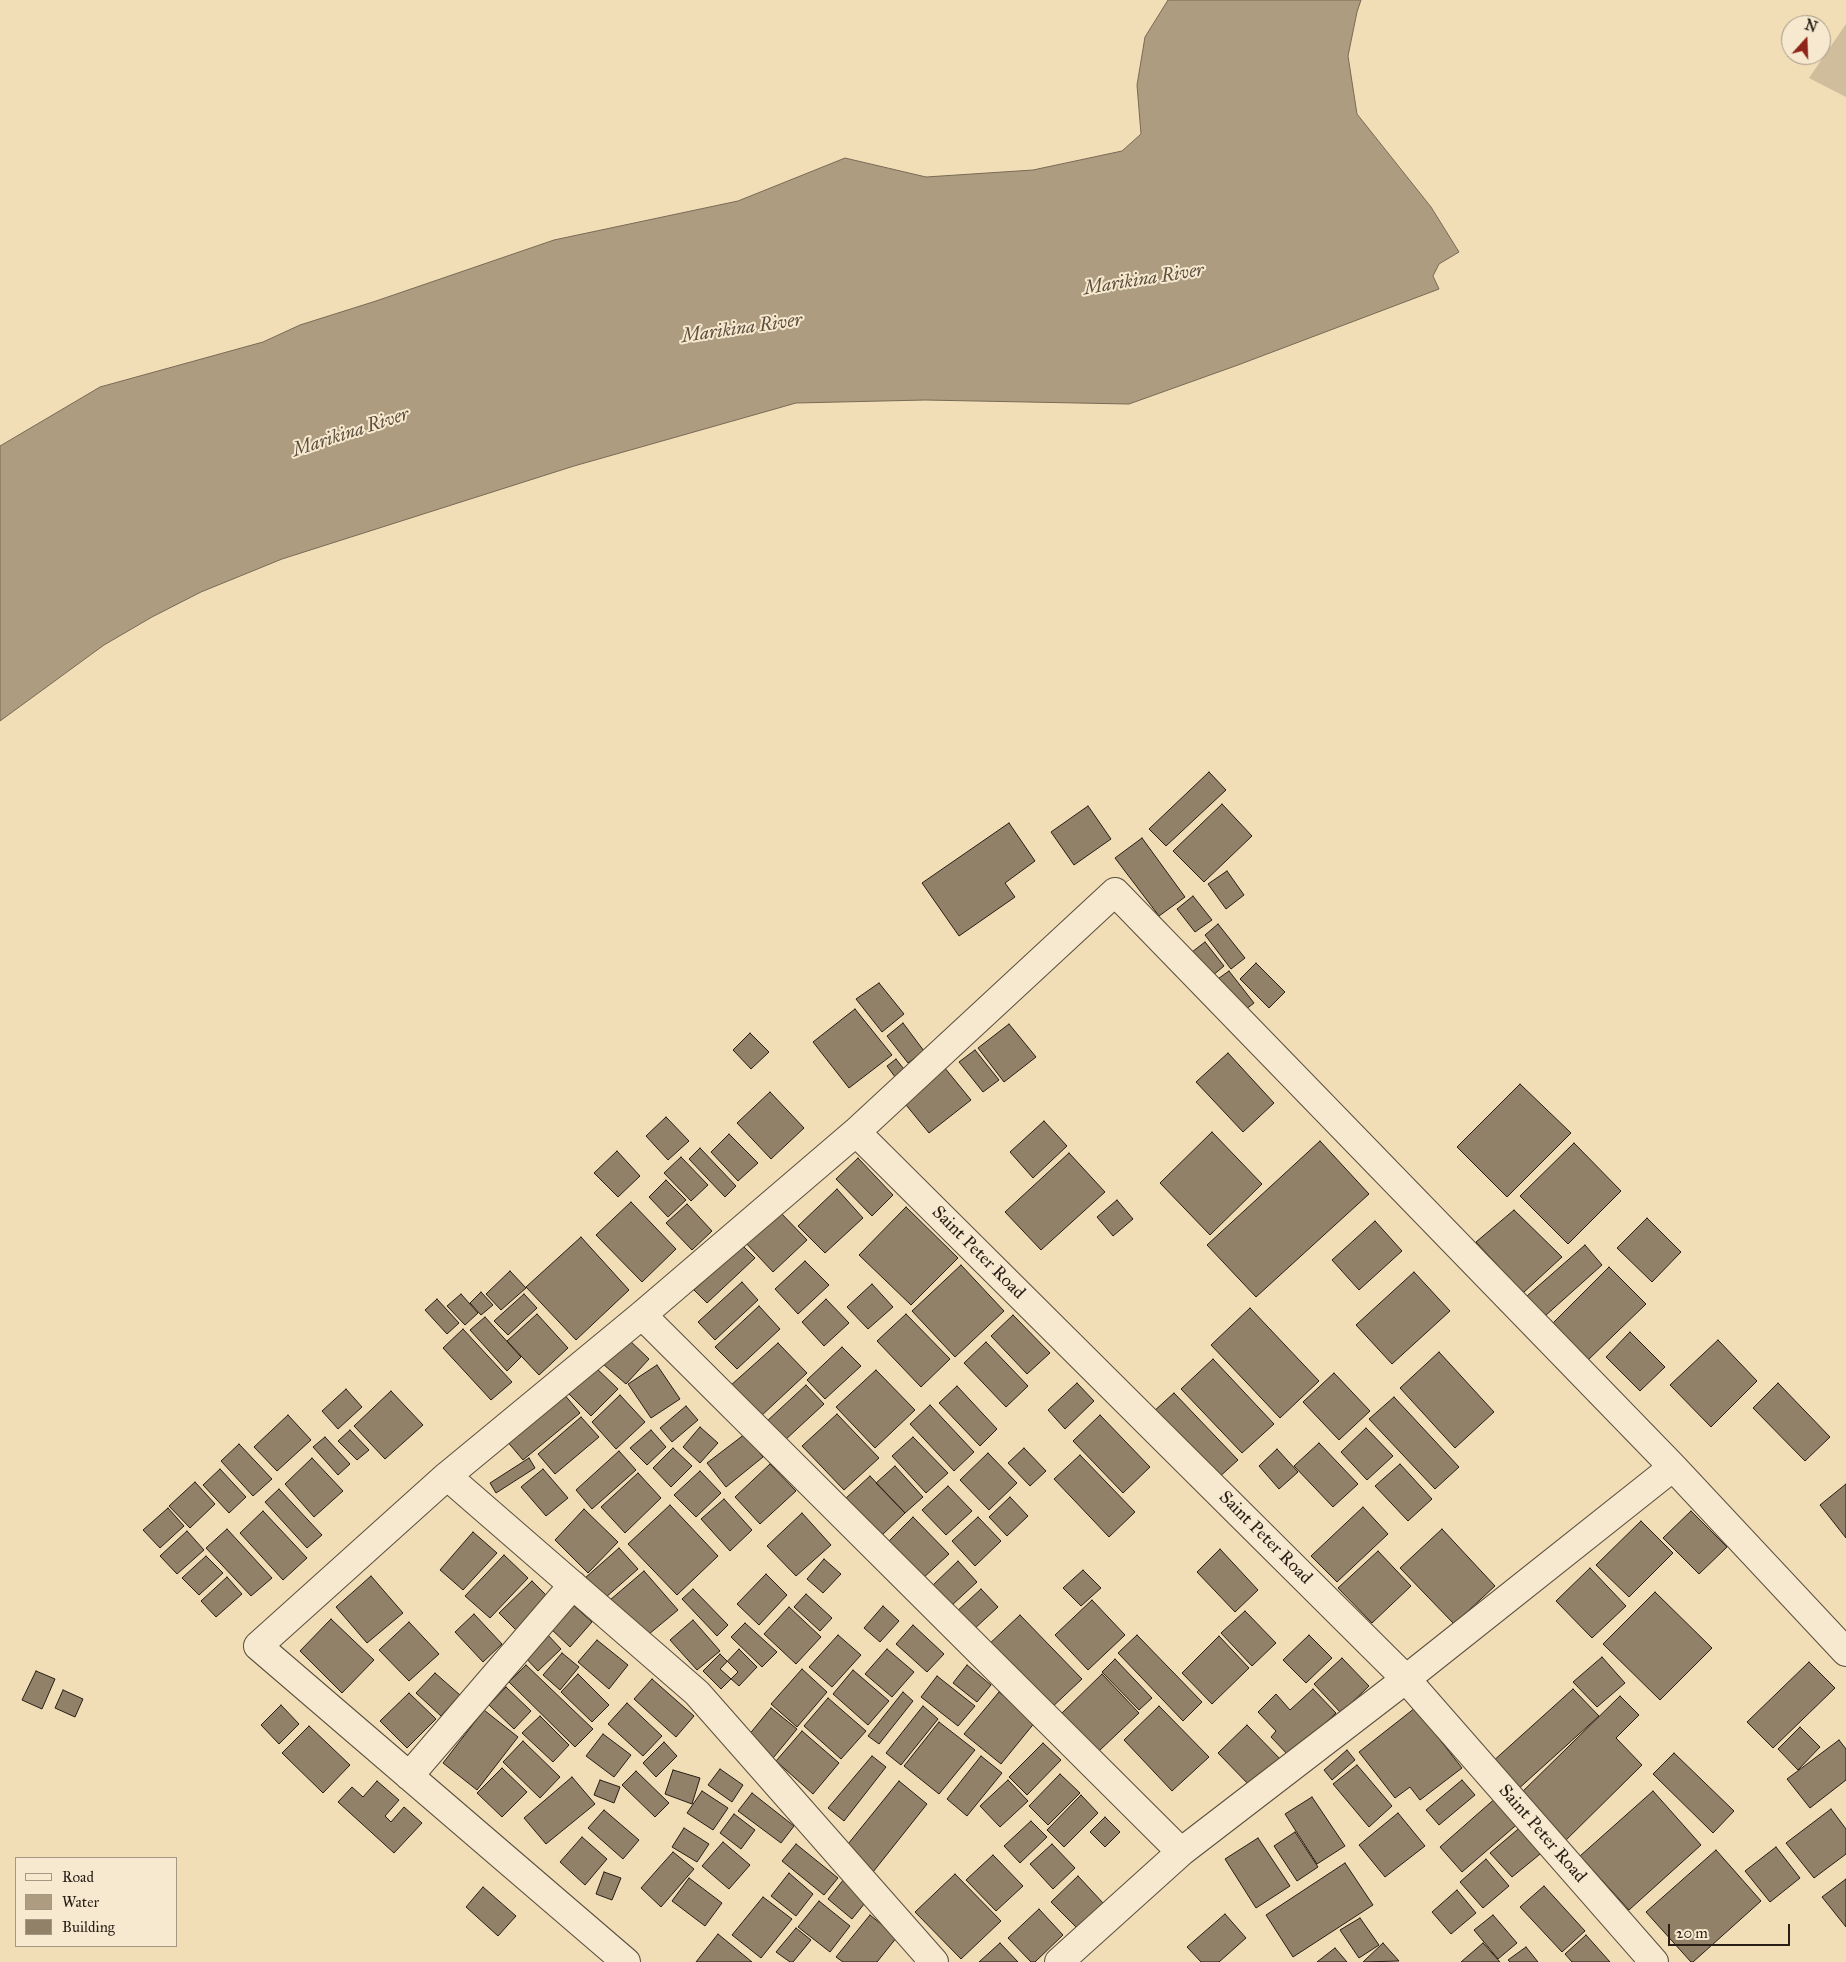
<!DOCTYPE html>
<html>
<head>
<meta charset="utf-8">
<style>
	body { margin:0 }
	#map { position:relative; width:1846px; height:1962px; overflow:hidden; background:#f1ddb6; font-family:"IM FELL Great Primer",serif }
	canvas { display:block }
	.legend { position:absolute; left:15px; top:1857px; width:162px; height:90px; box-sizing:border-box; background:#f6e9d0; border:1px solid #a49885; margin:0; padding:6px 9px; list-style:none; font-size:15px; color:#281e15 }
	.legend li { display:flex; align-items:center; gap:10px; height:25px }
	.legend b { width:25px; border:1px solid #a49885 }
	.north { position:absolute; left:1781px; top:15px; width:50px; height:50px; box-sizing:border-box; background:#f6e9d0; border:1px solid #a49885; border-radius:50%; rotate:20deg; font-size:14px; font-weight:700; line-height:20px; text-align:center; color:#281e15 }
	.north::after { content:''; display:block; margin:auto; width:18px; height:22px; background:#8f2418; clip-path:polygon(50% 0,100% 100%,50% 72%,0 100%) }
	.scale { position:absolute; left:1668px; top:1924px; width:122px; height:22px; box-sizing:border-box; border:2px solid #281e15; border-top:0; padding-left:6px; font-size:15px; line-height:18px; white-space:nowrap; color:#281e15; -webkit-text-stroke:4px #f6e9d0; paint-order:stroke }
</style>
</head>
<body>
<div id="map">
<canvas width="1846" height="1962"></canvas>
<ul class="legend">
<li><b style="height:6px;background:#f6e9d0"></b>Road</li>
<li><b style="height:14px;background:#ad9c7f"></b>Water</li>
<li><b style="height:14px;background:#918169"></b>Building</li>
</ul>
<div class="north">N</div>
<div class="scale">20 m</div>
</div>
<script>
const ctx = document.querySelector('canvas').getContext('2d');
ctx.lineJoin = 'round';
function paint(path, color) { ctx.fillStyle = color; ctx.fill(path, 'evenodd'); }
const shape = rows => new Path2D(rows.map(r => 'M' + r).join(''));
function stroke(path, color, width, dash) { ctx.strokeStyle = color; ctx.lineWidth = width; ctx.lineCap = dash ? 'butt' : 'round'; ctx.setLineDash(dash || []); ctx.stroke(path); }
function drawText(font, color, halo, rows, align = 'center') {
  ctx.font = font + ' "IM FELL Great Primer",serif'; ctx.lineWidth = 4; ctx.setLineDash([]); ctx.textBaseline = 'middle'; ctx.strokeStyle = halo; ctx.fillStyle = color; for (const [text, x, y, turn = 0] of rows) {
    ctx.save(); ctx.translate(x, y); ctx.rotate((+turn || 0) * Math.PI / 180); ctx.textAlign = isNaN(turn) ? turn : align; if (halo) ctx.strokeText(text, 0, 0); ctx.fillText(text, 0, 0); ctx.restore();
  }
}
paint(shape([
	[1846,24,1846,97,1809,78]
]), '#cfbd9b');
const water = shape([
	[1168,0,1361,0,1357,12,1348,56,1357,114,1431,207,1459,252,1439,264,1433,276,1439,289,1238,365,1129,404,925,400,796,403,574,466,282,559,201,592,152,617,104,645,0,721,0,446,100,387,263,342,300,325,376,301,554,240,738,201,845,158,926,177,1033,170,1122,151,1141,134,1137,85,1145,37,1168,0]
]);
paint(water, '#ad9c7f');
stroke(water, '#786a55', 1);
const building = shape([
	[1209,772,1226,790,1166,846,1149,829,1209,772],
	[1222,804,1252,836,1204,882,1173,851,1222,804],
	[1088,806,1111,839,1074,865,1051,832,1088,806],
	[1009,823,1035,861,1005,883,1015,897,959,936,922,883,1009,823],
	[1142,838,1185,897,1159,916,1115,858,1142,838],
	[1227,871,1244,895,1226,909,1208,884,1227,871],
	[1193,896,1212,920,1195,932,1177,909,1193,896],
	[1218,924,1245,958,1231,969,1205,935,1218,924],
	[1205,942,1224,966,1212,976,1192,952,1205,942],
	[1256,963,1285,992,1269,1008,1240,979,1256,963],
	[1229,971,1254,1003,1241,1013,1215,981,1229,971],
	[879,983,904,1014,882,1032,856,999,879,983],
	[855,1009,892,1055,849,1088,813,1042,855,1009],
	[903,1023,924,1051,908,1063,887,1036,903,1023],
	[1009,1024,1036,1057,1004,1082,978,1048,1009,1024],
	[750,1033,769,1052,751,1069,733,1050,750,1033],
	[975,1050,999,1080,983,1092,959,1062,975,1050],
	[1228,1053,1274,1103,1243,1132,1196,1082,1228,1053],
	[896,1059,907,1073,898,1081,887,1066,896,1059],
	[944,1067,971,1100,929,1133,902,1100,944,1067],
	[1520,1084,1571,1133,1507,1197,1457,1147,1520,1084],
	[770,1092,804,1128,771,1159,737,1123,770,1092],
	[666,1117,689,1141,668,1160,646,1136,666,1117],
	[1044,1121,1067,1146,1033,1178,1010,1152,1044,1121],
	[1212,1132,1262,1184,1210,1235,1160,1183,1212,1132],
	[729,1134,758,1163,738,1181,711,1152,729,1134],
	[1320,1141,1369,1194,1256,1297,1207,1245,1320,1141],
	[1574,1143,1621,1191,1568,1244,1520,1196,1574,1143],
	[700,1148,736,1186,725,1197,689,1159,700,1148],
	[617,1151,640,1176,618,1197,594,1173,617,1151],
	[1069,1153,1105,1192,1041,1250,1005,1212,1069,1153],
	[681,1157,708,1185,691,1201,664,1173,681,1157],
	[858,1158,893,1195,872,1216,836,1179,858,1158],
	[666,1180,686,1200,668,1217,649,1197,666,1180],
	[837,1189,863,1218,825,1253,798,1226,837,1189],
	[1117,1200,1133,1219,1113,1236,1097,1217,1117,1200],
	[631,1202,676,1249,642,1282,596,1235,631,1202],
	[687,1204,712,1231,692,1250,666,1223,687,1204],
	[906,1207,958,1258,911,1305,859,1255,906,1207],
	[778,1210,807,1240,773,1272,744,1241,778,1210],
	[1514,1210,1562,1257,1523,1293,1476,1242,1514,1210],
	[1647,1218,1681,1252,1652,1282,1617,1248,1647,1218],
	[1375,1221,1402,1251,1359,1290,1332,1260,1375,1221],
	[581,1237,629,1290,576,1340,526,1287,581,1237],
	[742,1245,755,1258,707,1303,694,1290,742,1245],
	[1585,1245,1602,1265,1545,1316,1527,1296,1585,1245],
	[805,1261,829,1285,798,1314,775,1289,805,1261],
	[961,1265,1004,1311,955,1357,912,1311,961,1265],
	[1609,1267,1646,1304,1587,1361,1551,1325,1609,1267],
	[510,1271,526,1288,501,1310,486,1294,510,1271],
	[1414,1272,1450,1311,1392,1364,1356,1325,1414,1272],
	[742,1282,758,1300,715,1340,698,1322,742,1282],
	[872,1284,893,1307,868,1329,847,1307,872,1284],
	[481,1292,493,1305,481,1315,470,1303,481,1292],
	[461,1294,478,1313,465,1325,447,1306,461,1294],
	[524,1294,537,1308,508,1335,494,1321,524,1294],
	[437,1299,459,1323,447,1334,425,1310,437,1299],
	[826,1299,849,1323,824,1346,802,1322,826,1299],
	[759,1306,780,1329,737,1369,715,1347,759,1306],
	[1250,1308,1319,1381,1280,1418,1211,1345,1250,1308],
	[537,1314,568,1348,539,1375,507,1341,537,1314],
	[906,1314,950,1359,921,1387,877,1341,906,1314],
	[1013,1315,1050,1353,1027,1374,991,1336,1013,1315],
	[485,1317,521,1357,507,1371,470,1330,485,1317],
	[463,1329,512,1382,491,1400,443,1348,463,1329],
	[1630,1332,1665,1367,1640,1391,1606,1357,1630,1332],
	[627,1338,649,1359,626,1384,603,1364,627,1338],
	[1718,1340,1757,1381,1711,1427,1670,1385,1718,1340],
	[986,1342,1028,1386,1006,1407,964,1363,986,1342],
	[778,1343,807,1373,760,1417,730,1386,778,1343],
	[842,1347,861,1366,825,1399,807,1380,842,1347],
	[1439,1352,1494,1412,1455,1448,1400,1388,1439,1352],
	[1213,1359,1274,1424,1242,1453,1181,1389,1213,1359],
	[657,1365,680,1399,651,1418,628,1384,657,1365],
	[594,1366,618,1389,591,1416,568,1393,594,1366],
	[876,1370,915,1410,875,1448,836,1407,876,1370],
	[1334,1373,1370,1411,1339,1440,1303,1402,1334,1373],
	[1077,1383,1094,1401,1065,1429,1048,1410,1077,1383],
	[1778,1383,1830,1437,1805,1461,1753,1408,1778,1383],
	[806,1385,824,1404,784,1441,766,1422,806,1385],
	[957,1386,997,1429,980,1446,939,1403,957,1386],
	[346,1389,362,1407,338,1429,322,1411,346,1389],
	[391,1391,423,1425,385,1459,354,1426,391,1391],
	[563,1393,580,1413,523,1460,506,1440,563,1393],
	[1174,1393,1238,1460,1217,1479,1153,1412,1174,1393],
	[620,1395,645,1422,616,1449,592,1422,620,1395],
	[1394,1397,1459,1467,1435,1489,1369,1419,1394,1397],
	[930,1405,974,1452,954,1471,910,1424,930,1405],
	[686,1406,698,1420,672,1442,660,1428,686,1406],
	[837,1414,879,1458,844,1490,802,1446,837,1414],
	[288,1415,311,1440,277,1471,254,1447,288,1415],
	[1100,1415,1150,1467,1123,1493,1073,1441,1100,1415],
	[581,1417,599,1437,555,1474,538,1454,581,1417],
	[700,1427,718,1443,700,1463,683,1447,700,1427],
	[1366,1428,1393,1456,1367,1480,1341,1452,1366,1428],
	[350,1430,369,1450,357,1460,338,1441,350,1430],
	[651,1430,666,1447,647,1465,630,1448,651,1430],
	[745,1434,763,1457,726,1487,707,1463,745,1434],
	[325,1437,350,1464,338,1475,313,1447,325,1437],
	[913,1437,948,1473,926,1493,892,1456,913,1437],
	[1319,1443,1358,1484,1333,1507,1294,1466,1319,1443],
	[239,1444,272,1479,253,1496,221,1461,239,1444],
	[673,1448,692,1466,671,1487,653,1468,673,1448],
	[1024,1448,1046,1471,1030,1486,1008,1463,1024,1448],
	[1277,1449,1298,1472,1279,1489,1259,1466,1277,1449],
	[619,1451,636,1470,592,1509,576,1490,619,1451],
	[988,1453,1017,1483,989,1510,960,1480,988,1453],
	[1080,1455,1135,1512,1109,1537,1054,1479,1080,1455],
	[312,1458,343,1491,314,1517,285,1484,312,1458],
	[529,1458,535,1468,496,1493,490,1483,529,1458],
	[770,1464,796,1491,760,1524,735,1497,770,1464],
	[1400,1464,1432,1499,1408,1521,1375,1486,1400,1464],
	[895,1466,923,1497,905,1513,876,1483,895,1466],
	[220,1469,246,1497,229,1513,203,1485,220,1469],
	[543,1469,568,1498,546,1516,521,1487,543,1469],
	[700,1471,721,1493,696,1517,674,1495,700,1471],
	[638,1473,661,1498,625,1533,601,1507,638,1473],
	[870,1476,905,1513,881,1536,845,1499,870,1476],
	[195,1482,215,1504,190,1528,169,1506,195,1482],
	[1846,1484,1846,1538,1820,1505,1846,1484],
	[948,1486,972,1511,946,1535,922,1510,948,1486],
	[279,1489,322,1535,307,1548,265,1502,279,1489],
	[1010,1497,1028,1516,1007,1536,989,1517,1010,1497],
	[724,1499,752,1530,730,1551,701,1519,724,1499],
	[670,1505,718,1556,677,1595,628,1544,670,1505],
	[1363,1507,1388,1534,1337,1582,1311,1556,1363,1507],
	[168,1508,184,1526,160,1548,143,1530,168,1508],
	[584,1509,618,1542,588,1573,555,1540,584,1509],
	[263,1511,307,1558,283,1580,240,1533,263,1511],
	[1691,1511,1727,1547,1699,1574,1663,1538,1691,1511],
	[802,1513,831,1545,796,1576,767,1546,802,1513],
	[913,1517,949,1554,921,1580,886,1544,913,1517],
	[978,1517,1001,1541,975,1566,952,1541,978,1517],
	[1641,1521,1673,1553,1629,1597,1596,1565,1641,1521],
	[227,1529,272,1578,251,1596,206,1548,227,1529],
	[1442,1529,1495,1586,1454,1624,1400,1568,1442,1529],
	[187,1531,204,1550,177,1574,160,1556,187,1531],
	[473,1532,497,1553,463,1590,440,1570,473,1532],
	[619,1548,638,1569,605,1598,585,1578,619,1548],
	[1220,1549,1258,1590,1235,1612,1197,1572,1220,1549],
	[1378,1551,1411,1586,1372,1623,1338,1588,1378,1551],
	[504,1555,528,1578,490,1618,465,1596,504,1555],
	[206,1556,223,1573,199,1595,182,1578,206,1556],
	[824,1559,841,1574,823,1593,807,1579,824,1559],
	[958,1561,977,1582,951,1606,932,1586,958,1561],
	[1590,1568,1626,1606,1592,1638,1556,1601,1590,1568],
	[1083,1570,1101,1588,1081,1606,1063,1588,1083,1570],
	[644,1571,678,1610,643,1639,610,1600,644,1571],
	[766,1574,787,1595,759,1625,737,1604,766,1574],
	[371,1576,403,1613,367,1643,336,1607,371,1576],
	[227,1577,242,1594,216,1617,201,1601,227,1577],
	[532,1581,555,1604,522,1636,499,1613,532,1581],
	[693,1589,728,1625,717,1636,682,1599,693,1589],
	[981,1589,998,1607,973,1630,955,1613,981,1589],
	[1655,1592,1712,1648,1660,1700,1603,1644,1655,1592],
	[806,1594,832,1618,820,1631,794,1607,806,1594],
	[1092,1600,1125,1635,1088,1670,1055,1635,1092,1600],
	[571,1603,592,1622,570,1647,549,1627,571,1603],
	[883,1606,899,1621,880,1642,864,1628,883,1606],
	[789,1607,821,1637,796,1664,764,1634,789,1607],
	[1245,1611,1276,1643,1252,1666,1221,1633,1245,1611],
	[474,1614,502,1644,483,1662,455,1632,474,1614],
	[1020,1615,1082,1679,1048,1711,986,1647,1020,1615],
	[331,1619,374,1660,342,1693,300,1651,331,1619],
	[693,1620,720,1651,697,1670,670,1640,693,1620],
	[409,1622,439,1654,409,1681,379,1650,409,1622],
	[745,1623,777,1652,762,1667,731,1637,745,1623],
	[913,1625,944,1654,927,1672,896,1644,913,1625],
	[546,1633,561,1649,538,1671,522,1654,546,1633],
	[838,1635,861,1655,832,1687,809,1667,838,1635],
	[1137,1635,1202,1702,1183,1721,1118,1653,1137,1635],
	[1309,1635,1332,1658,1306,1683,1283,1660,1309,1635],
	[1219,1636,1249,1668,1212,1704,1182,1673,1219,1636],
	[597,1640,628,1665,609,1689,578,1662,597,1640],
	[739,1649,757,1667,739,1686,720,1669,739,1649],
	[887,1649,914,1672,892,1697,865,1674,887,1649],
	[562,1653,579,1667,560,1690,543,1675,562,1653],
	[720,1654,738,1672,721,1689,703,1671,720,1654],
	[1602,1657,1625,1683,1597,1707,1573,1682,1602,1657],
	[1342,1658,1369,1686,1341,1713,1314,1684,1342,1658],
	[1115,1659,1152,1698,1139,1710,1102,1672,1115,1659],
	[1809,1662,1835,1688,1773,1748,1747,1722,1809,1662],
	[526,1665,593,1729,575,1747,509,1682,526,1665],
	[967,1665,991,1685,977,1702,953,1683,967,1665],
	[802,1669,827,1692,797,1727,771,1704,802,1669],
	[853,1670,889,1701,868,1725,833,1694,853,1670],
	[36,1671,55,1679,42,1709,22,1700,36,1671],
	[435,1673,460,1695,441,1716,416,1693,435,1673],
	[578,1674,609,1705,592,1722,561,1692,578,1674],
	[1102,1674,1139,1713,1099,1751,1062,1713,1102,1674],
	[937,1676,975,1706,958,1726,921,1697,937,1676],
	[652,1679,694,1716,676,1737,634,1699,652,1679],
	[506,1687,531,1711,514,1729,489,1705,506,1687],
	[1313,1689,1336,1713,1290,1757,1271,1737,1276,1731,1258,1712,1276,1694,1290,1710,1313,1689],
	[1573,1689,1599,1716,1516,1791,1491,1763,1573,1689],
	[63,1690,83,1699,75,1717,55,1708,63,1690],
	[903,1692,913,1701,879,1744,868,1736,903,1692],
	[999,1692,1036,1721,1001,1764,964,1734,999,1692],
	[409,1693,436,1719,407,1748,380,1721,409,1693],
	[1620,1696,1639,1715,1616,1738,1642,1765,1561,1845,1516,1798,1620,1696],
	[828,1698,866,1731,841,1759,804,1726,828,1698],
	[627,1703,662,1736,643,1756,608,1724,627,1703],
	[281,1705,299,1724,279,1744,261,1725,281,1705],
	[923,1706,938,1719,901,1765,886,1753,923,1706],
	[1159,1706,1209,1757,1172,1791,1124,1740,1159,1706],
	[771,1708,797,1729,769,1763,743,1742,771,1708],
	[1415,1708,1462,1768,1420,1800,1410,1787,1395,1798,1359,1752,1415,1708],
	[484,1710,518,1737,477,1790,443,1763,484,1710],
	[540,1716,569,1745,553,1762,522,1733,540,1716],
	[939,1722,975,1750,939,1794,904,1766,939,1722],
	[1247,1725,1282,1761,1253,1789,1218,1753,1247,1725],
	[309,1726,350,1765,323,1793,282,1753,309,1726],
	[1800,1727,1820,1747,1798,1770,1778,1749,1800,1727],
	[802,1731,839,1763,813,1794,776,1761,802,1731],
	[603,1734,631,1755,614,1777,586,1756,603,1734],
	[1839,1740,1846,1749,1846,1780,1810,1808,1787,1779,1839,1740],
	[523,1741,560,1777,540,1798,503,1762,523,1741],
	[664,1742,677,1756,656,1777,643,1763,664,1742],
	[1043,1743,1061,1760,1027,1795,1009,1777,1043,1743],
	[1347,1750,1355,1760,1332,1780,1324,1770,1347,1750],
	[1674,1753,1734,1811,1713,1833,1653,1774,1674,1753],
	[872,1756,886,1767,844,1821,828,1808,872,1756],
	[981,1756,1002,1773,967,1816,947,1799,981,1756],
	[1357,1765,1392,1806,1369,1827,1333,1784,1357,1765],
	[502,1768,527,1792,502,1817,477,1793,502,1768],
	[720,1769,743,1785,732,1802,708,1785,720,1769],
	[673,1770,700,1778,692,1804,665,1794,673,1770],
	[636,1771,669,1803,655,1817,622,1785,636,1771],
	[1060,1774,1080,1793,1048,1825,1029,1806,1060,1774],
	[572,1777,595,1804,546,1844,524,1818,572,1777],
	[600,1780,620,1787,614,1803,594,1795,600,1780],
	[1008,1780,1028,1801,1000,1827,980,1806,1008,1780],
	[1462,1780,1475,1795,1439,1825,1426,1810,1462,1780],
	[377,1781,399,1800,385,1816,391,1822,404,1807,422,1823,394,1853,338,1802,352,1787,363,1797,377,1781],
	[899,1781,927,1804,873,1872,844,1849,899,1781],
	[702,1791,728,1808,713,1830,687,1813,702,1791],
	[1653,1791,1701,1845,1629,1910,1580,1856,1653,1791],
	[752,1793,794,1826,781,1843,738,1811,752,1793],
	[1081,1795,1098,1813,1064,1847,1047,1830,1081,1795],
	[1498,1796,1521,1821,1462,1872,1440,1847,1498,1796],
	[1312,1797,1345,1846,1317,1864,1285,1814,1312,1797],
	[1831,1809,1846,1829,1846,1854,1814,1878,1786,1843,1831,1809],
	[604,1810,639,1840,623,1859,588,1828,604,1810],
	[1398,1813,1425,1846,1385,1877,1359,1845,1398,1813],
	[734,1814,755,1830,741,1849,720,1833,734,1814],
	[1105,1817,1120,1832,1105,1847,1090,1832,1105,1817],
	[1031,1821,1047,1837,1020,1863,1004,1846,1031,1821],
	[1523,1825,1545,1850,1512,1877,1490,1853,1523,1825],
	[684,1828,709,1844,697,1862,672,1847,684,1828],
	[1295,1832,1318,1867,1297,1881,1274,1846,1295,1832],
	[582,1837,607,1859,585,1885,560,1862,582,1837],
	[1258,1838,1290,1886,1256,1908,1225,1859,1258,1838],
	[723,1842,750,1865,729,1889,702,1866,723,1842],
	[796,1844,838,1878,824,1895,782,1861,796,1844],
	[1052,1844,1075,1868,1053,1889,1030,1864,1052,1844],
	[1776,1847,1800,1878,1770,1902,1745,1871,1776,1847],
	[1716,1850,1761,1901,1693,1962,1691,1962,1646,1912,1716,1850],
	[673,1852,694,1869,661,1907,641,1888,673,1852],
	[993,1855,1023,1886,996,1911,966,1880,993,1855],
	[1486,1859,1509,1886,1483,1908,1460,1882,1486,1859],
	[1345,1863,1373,1905,1293,1957,1266,1915,1345,1863],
	[604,1872,621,1878,612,1900,596,1894,604,1872],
	[789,1873,813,1894,796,1916,771,1896,789,1873],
	[955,1874,1001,1921,961,1959,915,1912,955,1874],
	[1078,1876,1103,1903,1077,1928,1051,1902,1078,1876],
	[689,1878,722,1903,705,1926,672,1901,689,1878],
	[844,1879,869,1898,852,1919,828,1899,844,1879],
	[1846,1879,1846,1927,1822,1897,1846,1879],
	[1544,1886,1585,1931,1562,1952,1520,1907,1544,1886],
	[483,1887,516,1916,498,1936,466,1907,483,1887],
	[1457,1890,1476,1913,1451,1934,1432,1912,1457,1890],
	[763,1897,792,1919,761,1958,732,1935,763,1897],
	[819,1901,850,1926,830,1952,798,1927,819,1901],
	[1039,1909,1063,1935,1035,1962,1031,1962,1008,1938,1039,1909],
	[1225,1914,1246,1938,1219,1962,1201,1962,1187,1947,1225,1914],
	[870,1915,897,1937,877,1962,843,1962,836,1957,870,1915],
	[1493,1915,1517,1943,1498,1959,1474,1930,1493,1915],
	[1360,1918,1379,1945,1359,1958,1340,1930,1360,1918],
	[796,1928,811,1940,793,1962,790,1962,776,1952,796,1928],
	[718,1934,752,1962,696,1962,718,1934],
	[1586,1935,1610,1962,1572,1962,1565,1954,1586,1935],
	[1000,1943,1018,1962,979,1962,1000,1943],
	[1383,1943,1399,1961,1363,1962,1383,1943],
	[1483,1943,1500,1962,1461,1962,1483,1943],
	[1526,1947,1538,1962,1510,1962,1508,1960,1526,1947],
	[1335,1948,1347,1962,1317,1962,1335,1948]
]);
paint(building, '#918169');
stroke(building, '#281e15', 1);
const minor = shape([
	[856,1132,1406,1679,1654,1962],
	[642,1315,1181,1852],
	[447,1476,697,1693,934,1962],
	[409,1776,573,1585],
	[626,1962,258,1646,447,1476,642,1315,856,1132,1115,892,1673,1467,1846,1652],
	[1059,1962,1181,1852,1406,1679,1673,1467]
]);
stroke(minor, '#5a4e3d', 30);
stroke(minor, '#f6e9d0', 28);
drawText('18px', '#281e15', '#f6e9d0', [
	["Saint Peter Road",978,1253,45],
	["Saint Peter Road",1265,1538,45],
	["Saint Peter Road",1542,1834,49]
]);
drawText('italic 19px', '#5d503f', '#f6e9d0', [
	["Marikina River",1144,280,-9],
	["Marikina River",742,329,-8],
	["Marikina River",351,433,-18]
]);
</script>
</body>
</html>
